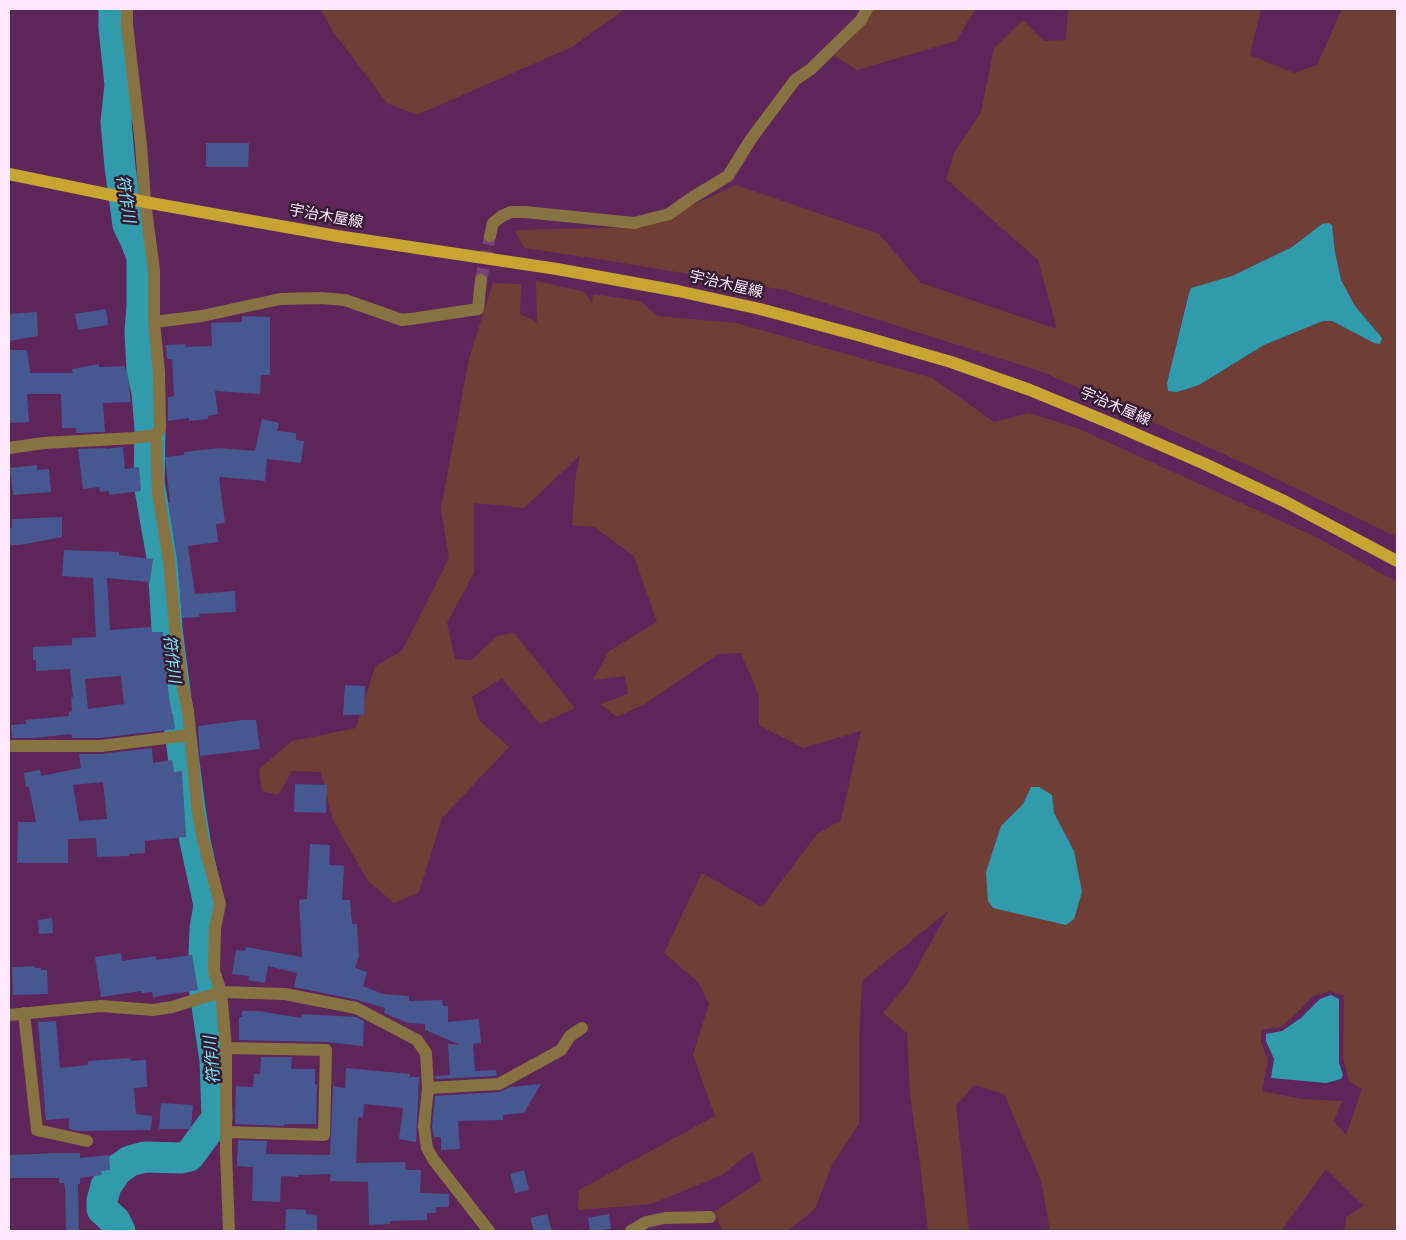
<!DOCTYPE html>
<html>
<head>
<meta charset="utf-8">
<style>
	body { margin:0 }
	#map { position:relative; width:1406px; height:1240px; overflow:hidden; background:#5d2759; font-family:Signika,sans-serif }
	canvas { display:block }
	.frame { position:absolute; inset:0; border:10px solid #feeafc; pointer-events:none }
</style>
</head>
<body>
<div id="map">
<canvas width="1406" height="1240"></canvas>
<div class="frame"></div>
</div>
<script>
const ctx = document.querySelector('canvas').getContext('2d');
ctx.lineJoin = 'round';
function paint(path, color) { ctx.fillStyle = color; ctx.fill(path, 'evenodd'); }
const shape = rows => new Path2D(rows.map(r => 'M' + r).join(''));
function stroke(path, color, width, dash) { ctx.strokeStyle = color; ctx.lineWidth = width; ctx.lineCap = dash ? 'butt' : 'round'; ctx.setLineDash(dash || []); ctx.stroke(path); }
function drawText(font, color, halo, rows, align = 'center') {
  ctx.font = font + ' Signika,"Noto Sans JP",sans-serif'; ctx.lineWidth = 5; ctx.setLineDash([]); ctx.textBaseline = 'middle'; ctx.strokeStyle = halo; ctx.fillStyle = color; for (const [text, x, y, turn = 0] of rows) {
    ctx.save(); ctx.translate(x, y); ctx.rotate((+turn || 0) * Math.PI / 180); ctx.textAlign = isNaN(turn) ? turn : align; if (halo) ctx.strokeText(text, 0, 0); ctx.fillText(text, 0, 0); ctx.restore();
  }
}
paint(shape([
	[320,9,625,9,572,47,417,115,387,103,335,34],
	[873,9,976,9,956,41,857,70,834,56,854,36],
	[1068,9,1261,9,1250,55,1294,73,1317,65,1342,9,1397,9,1397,537,1252,467,1043,372,784,290,605,260,524,248,515,230,646,227,736,185,879,234,921,283,1057,329,1038,260,946,179,955,151,981,112,994,48,1023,20,1044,41,1066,40],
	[1322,224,1332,225,1335,252,1341,280,1355,306,1382,338,1374,343,1332,321,1323,321,1264,345,1199,385,1168,390,1167,383,1188,294,1191,289,1232,276,1292,247],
	[536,281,585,292,592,303,593,294,640,301,658,316,736,323,932,378,994,422,1029,413,1077,428,1318,538,1397,582,1397,1231,1345,1231,1346,1217,1364,1206,1326,1169,1281,1231,1050,1231,1041,1180,1004,1094,974,1085,956,1106,969,1231,928,1231,920,1163,910,1095,907,1033,883,1013,909,982,949,910,862,981,859,1038,859,1124,832,1165,815,1209,788,1231,722,1231,715,1211,761,1181,753,1151,720,1176,651,1204,578,1210,579,1190,715,1116,693,1055,709,1004,699,983,664,953,702,873,762,907,817,834,841,820,861,731,803,748,759,725,759,696,741,653,718,654,645,704,617,717,600,704,628,694,625,676,593,680,609,651,657,622,634,556,594,527,572,525,576,475,580,455,524,508,474,503,474,573,447,623,455,659,472,660,497,636,514,633,575,708,540,724,502,678,472,697,479,720,509,747,442,818,419,892,394,903,368,881,333,820,321,772,292,771,278,795,262,791,259,769,292,741,356,728,375,666,402,651,449,558,441,508,469,359,493,283,521,284,520,314,537,322],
	[1031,787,1052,795,1054,813,1074,851,986,872,1001,826,1023,804],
	[1330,991,1344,996,1343,1058,1349,1081,1362,1089,1346,1135,1334,1121,1342,1101,1301,1099,1262,1091,1268,1060,1261,1042,1261,1030,1281,1027,1297,1013,1312,997]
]), '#6f3f37');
paint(shape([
	[1328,223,1332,225,1335,252,1341,280,1355,306,1382,338,1380,344,1374,343,1332,321,1323,321,1264,345,1199,385,1177,392,1168,391,1167,383,1189,293,1191,288,1232,276,1292,247,1322,224],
	[1031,787,1039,787,1052,795,1054,813,1074,851,1082,892,1074,919,1066,925,993,908,988,901,986,872,1001,826,1023,804],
	[1331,995,1339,999,1339,1063,1343,1075,1341,1079,1326,1083,1271,1078,1274,1059,1266,1041,1266,1034,1282,1031,1301,1018,1320,999]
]), '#319bac');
stroke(shape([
	[114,9,114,28,120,85,116,122,120,167,128,225,135,239,142,257,142,306,140,332,142,371,147,392,150,429,149,483,163,563,167,629,190,809,195,841,209,905,205,929,203,979,215,1060,217,1118,189,1156,181,1158,145,1157,130,1161,117,1170,106,1186,102,1201,102,1209,115,1221,120,1231]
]), '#319bac', 31);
paint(shape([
	[206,143,249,143,248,167,206,167],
	[106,309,108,325,78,330,75,314],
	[37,312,38,336,9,341,9,314],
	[242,316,270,317,270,375,261,375,260,394,215,391,218,414,208,416,208,419,189,421,189,418,168,421,168,397,174,396,172,359,167,359,166,345,185,344,186,347,212,346,211,323,242,322],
	[9,350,27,350,30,373,73,373,72,369,99,364,99,367,124,366,125,370,127,370,131,402,103,403,105,432,76,433,76,428,62,428,61,394,27,394,29,422,9,423],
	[262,419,279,423,277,431,296,433,296,440,304,441,301,463,267,459,265,481,219,477,225,523,216,524,218,542,188,546,195,594,235,591,236,612,199,614,200,617,182,618,177,560,168,503,170,502,165,457,184,455,184,452,220,448,255,451],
	[123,447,125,469,139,467,141,491,109,495,109,491,100,492,99,487,83,489,78,449,105,448,105,449],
	[37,465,37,470,49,469,51,492,13,495,10,468],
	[62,517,62,537,20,545,9,545,9,527,12,528,12,519],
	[64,550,119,552,119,555,153,559,150,582,107,578,110,630,151,627,152,632,163,632,169,698,172,714,173,714,175,729,100,738,72,738,71,734,34,738,12,738,11,725,26,724,25,720,69,716,69,712,72,711,71,697,73,697,70,669,36,671,36,660,33,660,33,647,72,645,72,638,96,637,93,578,62,576],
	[121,676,124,704,88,709,85,679],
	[345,685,365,686,364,715,343,715],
	[243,720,256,720,260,749,200,756,198,726],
	[152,748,153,763,172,760,174,772,182,771,186,837,145,841,145,853,129,854,129,856,97,857,96,838,68,839,68,863,17,863,18,822,36,822,29,787,26,787,24,773,40,770,41,776,81,768,79,754,102,754],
	[103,782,107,819,79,821,73,785],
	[295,784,327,785,326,813,294,812],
	[310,844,330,845,329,865,344,866,342,900,350,900,352,924,357,924,359,956,355,968,367,972,363,986,383,994,409,996,409,1001,442,1000,443,1006,448,1006,448,1022,479,1019,481,1043,473,1044,475,1071,496,1070,497,1076,436,1079,435,1076,450,1075,448,1044,461,1045,425,1030,425,1024,408,1023,384,1013,385,1008,358,1000,294,987,297,973,268,966,265,983,248,980,249,976,232,974,236,950,245,951,246,947,302,957,299,900,307,899],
	[52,918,53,933,39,934,38,920],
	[121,953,122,961,156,956,156,960,192,955,198,990,153,997,152,992,142,993,141,991,101,997,95,957],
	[35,966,35,968,41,968,41,970,47,970,48,994,13,995,12,967],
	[242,1011,259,1011,301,1018,302,1014,356,1017,364,1021,363,1046,326,1042,239,1040,239,1017,242,1017],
	[56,1021,60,1068,88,1065,88,1061,130,1058,131,1061,146,1060,147,1087,134,1088,136,1114,152,1116,151,1130,78,1131,69,1129,69,1118,46,1120,38,1022],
	[261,1057,292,1057,291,1069,315,1069,315,1084,317,1085,316,1124,284,1124,284,1126,235,1124,236,1086,253,1087,254,1074,260,1074],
	[346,1068,410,1074,410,1077,419,1077,416,1142,399,1139,403,1108,364,1104,363,1118,358,1117,356,1163,405,1162,406,1170,421,1170,420,1193,449,1194,449,1207,436,1207,436,1213,427,1213,427,1220,390,1221,390,1224,369,1225,368,1182,330,1181,331,1174,298,1175,298,1177,281,1176,280,1202,252,1201,253,1167,237,1166,238,1140,267,1141,266,1154,330,1155,333,1086,345,1088],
	[541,1084,524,1113,503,1115,503,1120,458,1121,460,1149,441,1150,441,1137,434,1137,432,1127,435,1096,499,1092,511,1087],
	[161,1103,193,1105,191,1129,159,1129],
	[59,1153,80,1153,80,1158,109,1155,110,1170,101,1171,102,1175,80,1178,80,1184,78,1184,79,1231,66,1231,65,1189,64,1183,59,1183,59,1178,9,1178,9,1155],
	[524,1170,529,1190,515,1193,510,1174],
	[286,1209,306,1210,306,1214,317,1215,317,1231,285,1231],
	[547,1214,552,1231,534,1231,530,1218],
	[609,1214,611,1229,590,1231,588,1218]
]), '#475792');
stroke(shape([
	[481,280,490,236]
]), '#754471', 12, [12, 6]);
stroke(shape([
	[127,9,127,25,141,145,145,202,154,270,154,322,159,372,160,428,156,435,158,492,169,561,175,627,182,683,188,711,197,805,202,836,220,904,215,928,214,971,221,992,226,1048,226,1152,229,1231],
	[490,236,493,223,502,216,511,212,525,212,634,223,669,214,693,197,728,176,751,139,795,80,811,69,861,20,867,9],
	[154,322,202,316,280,299,321,298,345,300,402,320,418,318,478,309,481,280],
	[9,448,44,443,134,438,156,435],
	[9,746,101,746,190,735],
	[24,1013,37,1130,87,1141],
	[9,1015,101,1006,153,1010,172,1007,221,992,285,994,356,1008,417,1040,426,1053,428,1088,424,1127,427,1148,433,1159,489,1231],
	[226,1048,326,1050,324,1135,226,1132],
	[428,1088,499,1084,561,1050,570,1036,582,1028],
	[631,1231,646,1222,665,1218,710,1217]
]), '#857343', 12);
stroke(shape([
	[9,174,145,202,337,236,557,269,678,291,760,309,861,336,951,362,1030,390,1115,425,1205,464,1284,501,1397,561]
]), '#c8a432', 12);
drawText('15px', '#feeafc', '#341c32', [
	["宇治木屋線",326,217,10],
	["宇治木屋線",726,285,13],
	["宇治木屋線",1115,407,23]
]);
drawText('italic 16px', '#7ce6f8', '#341c32', [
	["符作川",125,199,81],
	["符作川",171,659,83],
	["符作川",213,1060,-95]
]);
</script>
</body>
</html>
